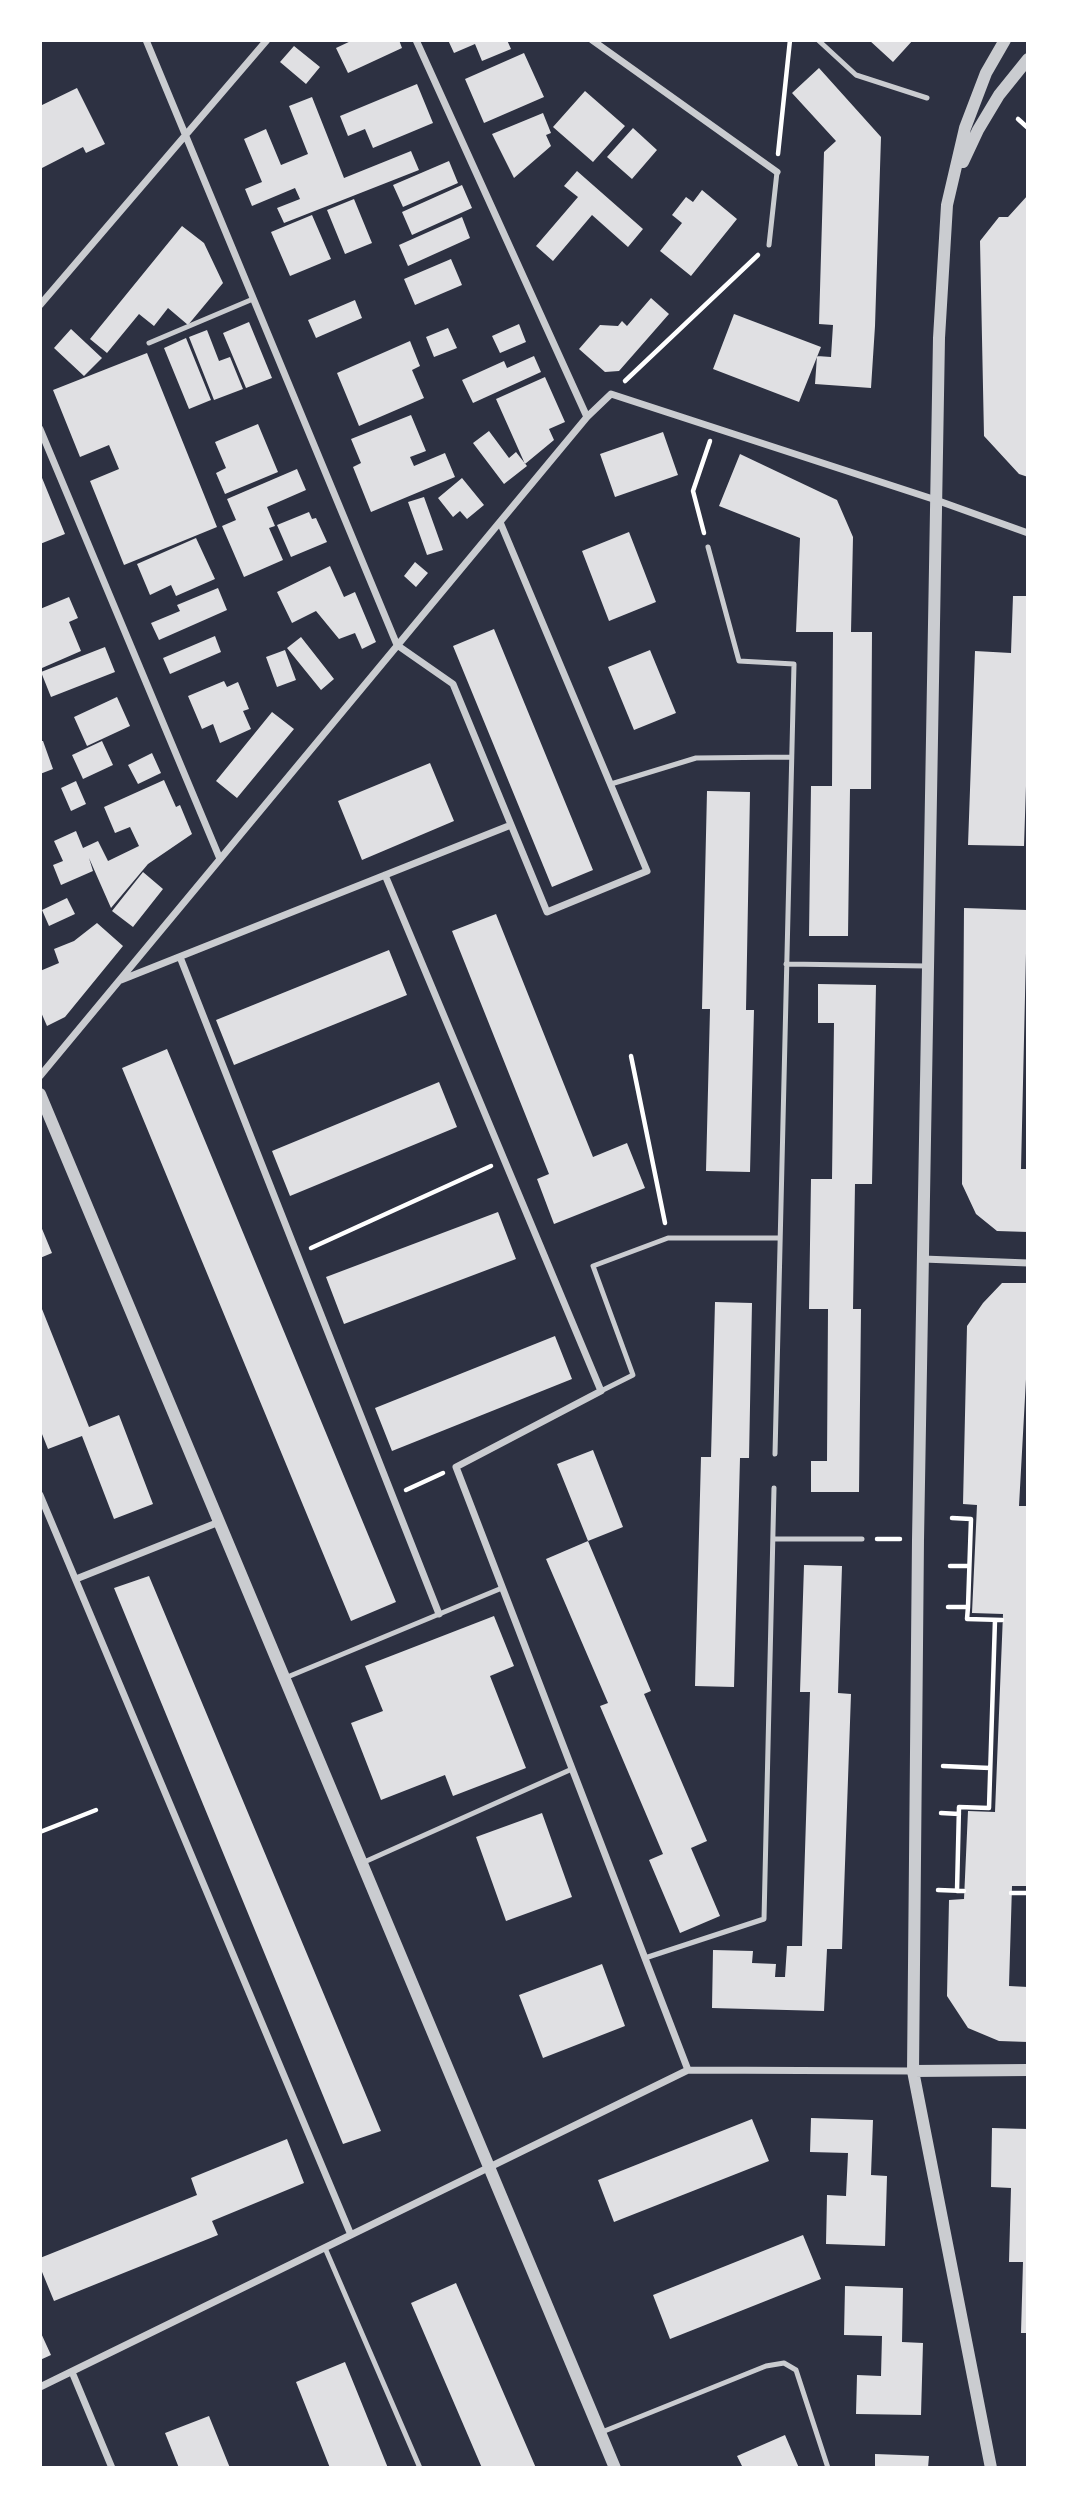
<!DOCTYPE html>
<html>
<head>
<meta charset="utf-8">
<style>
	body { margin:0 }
	#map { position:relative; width:1068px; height:2508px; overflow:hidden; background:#2d3142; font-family:Commissioner,sans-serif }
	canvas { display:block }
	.frame { position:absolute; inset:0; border:42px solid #fff; pointer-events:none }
</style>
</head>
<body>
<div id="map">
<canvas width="1068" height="2508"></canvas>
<div class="frame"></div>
</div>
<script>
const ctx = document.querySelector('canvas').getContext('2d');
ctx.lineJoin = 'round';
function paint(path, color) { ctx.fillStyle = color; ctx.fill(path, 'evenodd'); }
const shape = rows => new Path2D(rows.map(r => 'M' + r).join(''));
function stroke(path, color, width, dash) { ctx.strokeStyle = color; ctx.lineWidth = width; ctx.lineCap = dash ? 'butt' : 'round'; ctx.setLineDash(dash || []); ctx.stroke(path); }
paint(shape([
	[353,40,399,40,402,48,348,73,336,48],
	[448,40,507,40,511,49,482,61,475,44,454,53],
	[869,40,913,40,893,62],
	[294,46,320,67,306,84,280,62],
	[524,53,544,97,484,123,465,79],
	[819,68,881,137,875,326,871,388,815,384,817,356,831,357,833,325,819,324,824,152,836,141,792,93],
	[417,84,433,123,373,148,365,129,348,136,340,116],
	[77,88,105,144,86,153,83,147,40,169,40,106],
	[585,91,625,126,593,162,553,127],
	[312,97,344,178,411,151,419,170,284,223,277,208,300,199,295,188,252,206,245,189,262,182,244,139,266,129,281,165,308,154,289,106],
	[543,113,551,133,546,135,551,146,514,178,492,134],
	[633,128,657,150,632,179,607,157],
	[449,161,458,183,403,207,393,185],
	[577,171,643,229,628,247,592,215,553,261,536,246,578,197,564,186],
	[462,185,472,208,412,235,402,212],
	[702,190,737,219,691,276,660,251,682,223,672,215,686,197,693,202],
	[1028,195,1028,477,1019,474,984,436,980,241,999,217,1008,217],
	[354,199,372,243,345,254,327,210],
	[312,215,331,259,290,276,271,232],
	[462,217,470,238,408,266,399,245],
	[182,226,204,243,223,283,188,325,168,308,154,326,139,314,107,353,90,339],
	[451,259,462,285,415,305,404,279],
	[651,298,669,314,619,371,605,372,579,349,600,325,618,326,622,321,627,326],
	[355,300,362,318,316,338,308,320],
	[734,314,821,347,799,402,713,369],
	[249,322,272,378,246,388,223,333],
	[519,324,526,342,500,353,492,336],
	[448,328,457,348,434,357,426,337],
	[71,329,102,358,84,376,54,348],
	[207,330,219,361,230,357,243,389,214,400,189,337],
	[186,338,211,400,189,409,164,348],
	[410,341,420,366,412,370,424,398,359,426,337,373],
	[147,353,217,527,124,565,90,481,119,469,109,445,80,457,53,390],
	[534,356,541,372,473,403,462,380,504,361,507,368],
	[545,377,565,422,549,429,554,440,525,464,496,399],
	[411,415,426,451,410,457,414,466,445,453,455,477,371,512,353,467,361,463,351,439],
	[258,424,278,472,225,494,216,473,226,468,215,442],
	[489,431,509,458,516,452,527,466,504,484,473,443],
	[663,432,678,475,615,497,600,454],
	[740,454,837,500,853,537,851,632,872,632,871,789,850,789,848,936,809,936,811,786,832,786,833,632,796,632,800,538,719,506],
	[297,469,306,490,267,507,275,526,269,528,283,560,244,577,222,526,236,520,227,499],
	[40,473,65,534,40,544],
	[462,478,484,505,467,519,460,511,453,517,438,498],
	[424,497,443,550,427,555,408,502],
	[309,512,312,519,316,518,327,542,291,557,277,525],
	[629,532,656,602,609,621,582,551],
	[196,538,215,579,176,596,171,585,150,595,137,564],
	[415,562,428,573,416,587,404,576],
	[330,566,344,597,355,592,376,642,362,649,355,633,339,639,316,611,292,623,277,592],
	[218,588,227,610,159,640,151,623,180,611,177,605],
	[1013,596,1028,596,1028,726,1024,846,968,845,975,651,1011,653],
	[69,597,78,618,69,622,81,651,42,668,40,609],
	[494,629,593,870,552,887,453,646],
	[215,636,221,652,170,674,163,658],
	[301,637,334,679,321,690,287,648],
	[105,647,115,672,51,697,41,672],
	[285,650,296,680,277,687,266,657],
	[650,650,676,713,634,730,608,667],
	[224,681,227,687,238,682,249,709,243,711,251,729,220,743,213,724,202,729,188,696],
	[117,697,130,726,87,746,74,717],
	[272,712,294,729,237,798,216,781],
	[40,741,43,741,53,769,40,774],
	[102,741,113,765,83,779,72,755],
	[152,753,161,773,138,784,128,765],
	[430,763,454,821,362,860,338,801],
	[164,780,176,807,180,805,192,834,148,864,111,908,89,858,93,871,61,885,53,865,63,861,54,841,76,831,83,848,98,841,108,861,139,846,130,827,115,833,104,807],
	[76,781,86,804,71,811,61,788],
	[707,791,750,792,746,1010,754,1010,750,1172,706,1171,710,1009,702,1009],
	[143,872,163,889,133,927,112,911],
	[67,898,75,914,49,926,42,910],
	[964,908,1027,910,1021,1169,1028,1169,1028,1232,997,1231,976,1214,962,1184],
	[496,914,593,1157,627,1143,645,1188,554,1224,537,1179,549,1174,452,931],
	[97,923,123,946,65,1017,47,1026,40,1010,40,971,59,963,54,949,74,941],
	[389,950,407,995,234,1065,216,1020],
	[818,984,876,985,872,1184,855,1184,853,1309,861,1309,859,1492,811,1492,811,1461,827,1461,828,1309,809,1309,811,1179,832,1179,834,1023,818,1023],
	[167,1049,396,1602,351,1621,122,1068],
	[439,1082,457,1127,290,1196,272,1151],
	[498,1212,516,1259,344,1324,326,1277],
	[40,1224,52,1253,40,1258],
	[1002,1283,1028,1283,1028,1343,1019,1506,1028,1506,1028,1886,1012,1886,1009,1986,1028,1987,1028,2042,999,2041,968,2028,947,1996,949,1900,964,1899,968,1811,995,1812,1003,1614,972,1613,977,1505,963,1504,967,1326,983,1303],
	[715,1302,752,1303,749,1458,740,1458,734,1687,695,1686,701,1457,711,1457],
	[40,1304,89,1427,119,1415,153,1504,114,1519,82,1436,48,1449,40,1429],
	[555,1336,572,1379,392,1451,375,1408],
	[593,1450,623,1527,588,1541,557,1464],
	[588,1541,651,1691,644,1694,707,1841,691,1848,720,1916,680,1933,649,1860,663,1854,600,1706,608,1703,546,1559],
	[804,1565,842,1566,838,1693,851,1694,842,1949,827,1949,824,2011,712,2008,713,1950,753,1951,752,1963,776,1964,775,1977,785,1977,787,1946,802,1946,810,1692,800,1692],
	[149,1576,381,2131,343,2144,114,1588],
	[494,1616,514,1666,490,1676,526,1768,453,1796,445,1775,381,1800,351,1723,383,1711,365,1666],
	[542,1813,572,1897,506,1921,476,1837],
	[602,1964,625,2026,543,2058,519,1995],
	[811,2118,873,2120,871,2175,887,2176,885,2246,826,2244,827,2195,846,2196,848,2153,810,2152],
	[752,2119,769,2161,614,2222,598,2180],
	[992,2128,1028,2129,1028,2333,1021,2333,1023,2262,1009,2262,1011,2188,991,2187],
	[287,2139,304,2183,212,2221,218,2235,54,2301,40,2267,40,2258,197,2195,191,2178],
	[803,2235,821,2279,670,2339,653,2295],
	[456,2283,536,2468,482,2468,411,2303],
	[845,2286,903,2288,902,2342,923,2343,921,2415,856,2414,857,2375,881,2376,882,2336,844,2335],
	[40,2331,51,2355,40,2360],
	[345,2362,388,2468,330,2468,296,2382],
	[209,2416,230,2468,179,2468,165,2433],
	[785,2435,799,2468,743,2468,737,2456],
	[875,2454,929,2456,928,2468,875,2468]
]), '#e0e0e3');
stroke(shape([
	[1018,119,1028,128],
	[778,154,790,40],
	[625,381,758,255],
	[704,533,693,491,710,441],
	[631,1056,665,1223],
	[311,1248,491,1166],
	[406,1490,443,1473],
	[952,1518,971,1519,968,1607],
	[877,1539,900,1539],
	[950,1566,969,1566],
	[948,1607,968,1607,967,1619,1002,1620],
	[943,1766,990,1768],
	[941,1813,959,1814],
	[40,1832,96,1810],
	[938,1890,964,1891],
	[957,1891,959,1807,989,1808,995,1620],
	[1011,1893,1028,1893]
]), '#fff', 4.5);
stroke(shape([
	[818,40,856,75,927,98],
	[769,245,777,172],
	[149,343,253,299],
	[708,547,739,661,794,664,775,1454],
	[611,784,696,758,791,757],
	[786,964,927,966],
	[601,1391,633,1375,593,1266,668,1238,779,1238],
	[773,1539,862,1539],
	[285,1678,502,1588],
	[362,1863,572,1769],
	[645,1958,764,1919,774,1488],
	[325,2248,420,2468],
	[602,2432,766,2366,784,2363,796,2370,828,2468]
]), '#caccd0', 5);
stroke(shape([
	[146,40,397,645,453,684,547,912,647,871,500,522],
	[416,40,587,417],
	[592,40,777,172],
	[40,305,267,40],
	[40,429,220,859],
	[385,875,601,1391,456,1467,688,2070],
	[180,957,439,1614],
	[121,980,511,825],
	[40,1076,587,417,611,394,936,500,1028,533],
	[923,1259,1028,1263],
	[40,1495,351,2235],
	[76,1579,219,1522],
	[72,2372,112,2468],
	[40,2387,688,2070,913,2071]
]), '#caccd0', 7);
stroke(shape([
	[963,162,978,130,999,95,1028,59],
	[40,1094,615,2468],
	[913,2071,1028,2070],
	[991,2468,913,2071,918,1539,939,338,947,205,965,128,986,73,1005,40]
]), '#caccd0', 12);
</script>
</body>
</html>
